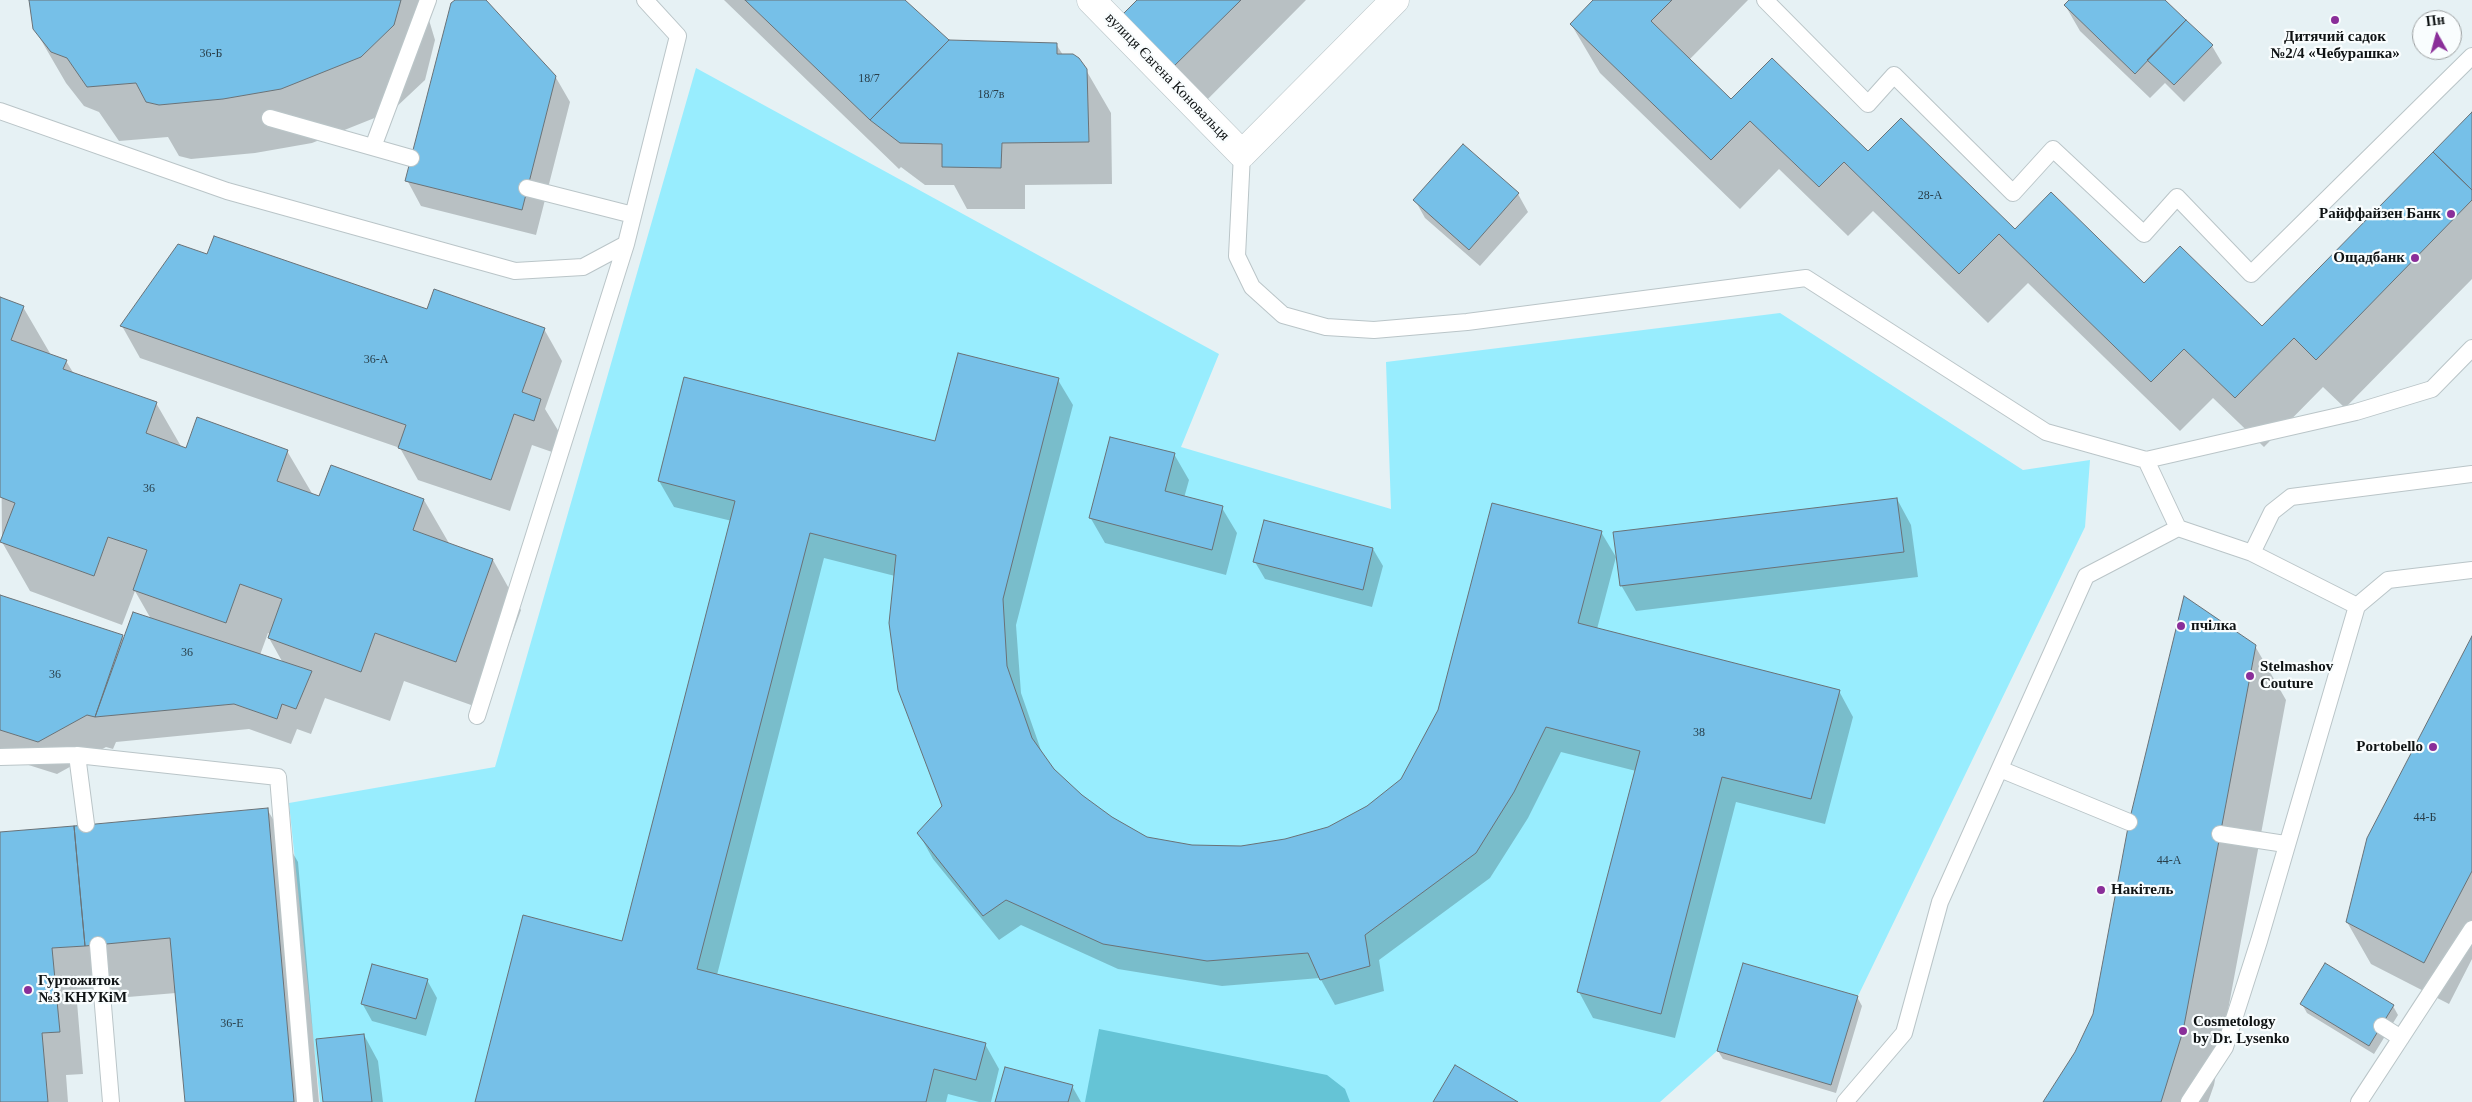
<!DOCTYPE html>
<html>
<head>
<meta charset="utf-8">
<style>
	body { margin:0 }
	#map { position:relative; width:2472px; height:1102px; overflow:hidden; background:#e6f1f4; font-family:"Times New Roman",serif }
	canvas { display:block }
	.north { position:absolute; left:2412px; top:10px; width:50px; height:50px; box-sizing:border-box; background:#f9fdfe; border:1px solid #9b9fa0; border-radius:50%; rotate:353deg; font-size:14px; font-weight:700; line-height:20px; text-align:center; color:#0f1314 }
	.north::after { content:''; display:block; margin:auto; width:18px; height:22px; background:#8a2e99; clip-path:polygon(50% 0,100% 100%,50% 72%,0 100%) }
</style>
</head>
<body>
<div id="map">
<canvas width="2472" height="1102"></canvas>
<div class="north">Пн</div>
</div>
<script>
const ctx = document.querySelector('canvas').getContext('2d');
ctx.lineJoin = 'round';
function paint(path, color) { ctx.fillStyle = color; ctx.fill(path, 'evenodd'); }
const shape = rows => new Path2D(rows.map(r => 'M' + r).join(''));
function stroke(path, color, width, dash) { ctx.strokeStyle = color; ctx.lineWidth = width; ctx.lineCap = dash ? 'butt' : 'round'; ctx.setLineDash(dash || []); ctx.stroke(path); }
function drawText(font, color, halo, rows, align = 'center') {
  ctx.font = font + ' "Times New Roman",serif'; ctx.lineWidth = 4.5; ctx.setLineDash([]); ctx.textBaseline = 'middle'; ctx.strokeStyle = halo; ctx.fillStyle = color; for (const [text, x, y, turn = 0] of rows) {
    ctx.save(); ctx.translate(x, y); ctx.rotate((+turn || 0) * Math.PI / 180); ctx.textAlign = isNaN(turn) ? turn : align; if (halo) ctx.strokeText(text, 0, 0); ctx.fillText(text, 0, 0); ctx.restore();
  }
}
paint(shape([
	[696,68,1219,354,1181,447,1391,509,1386,362,1780,313,2023,470,2090,460,2085,527,1858,996,1743,963,1717,1051,1660,1102,320,1102,289,803,495,767]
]), '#98edfe');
paint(shape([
	[1099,1029,1327,1075,1345,1089,1350,1102,1085,1102]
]), '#65c4d6');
paint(shape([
	[31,0,423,0,435,40,425,80,392,111,312,143,255,153,191,159,179,156,168,137,119,141,99,112,84,106,66,83,34,28],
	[457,0,484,0,555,76,570,102,536,235,421,206,407,180],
	[724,0,903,0,949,42,1056,44,1063,55,1086,70,1111,113,1112,184,1025,185,1025,209,967,209,954,185,925,185,901,167,899,169],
	[1139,0,1306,0,1194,113],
	[1595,0,1748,0,1689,60,1732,101,1868,153,2015,231,2144,285,2262,328,2472,114,2472,279,2345,408,2323,387,2264,447,2213,398,2180,431,2028,283,1988,323,1873,211,1848,236,1779,169,1740,209,1600,73,1571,24],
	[2070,0,2163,0,2212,46,2222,63,2184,102,2165,83,2150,98,2080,31,2065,5],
	[1463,146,1518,194,1528,212,1480,266,1425,218,1415,200],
	[208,256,428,311,544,329,562,361,545,409,559,432,552,452,532,445,510,511,418,480,400,448,140,358,122,326],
	[0,299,23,307,51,355,66,361,74,374,156,403,182,448,287,451,313,495,320,498,424,500,450,545,493,560,521,610,485,710,404,681,390,721,325,698,311,734,297,729,291,744,249,729,116,742,113,749,106,747,57,774,0,756,0,597,122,637,124,639,151,619,135,591,122,625,30,591,2,542],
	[268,633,271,634,269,638,283,663,260,655],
	[1058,380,1073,405,1016,625,1021,693,1043,756,1053,770,1082,796,1111,818,1146,838,1192,846,1241,847,1285,840,1328,828,1367,807,1402,780,1601,532,1616,557,1597,629,1839,691,1853,717,1825,824,1736,802,1675,1038,1593,1018,1579,992,1636,771,1561,752,1528,818,1490,878,1379,960,1384,991,1335,1005,1320,978,1222,986,1118,969,1021,925,999,940,933,859,919,834,944,807,895,576,824,558,717,975,985,1044,999,1069,991,1102,979,1102,948,1094,946,1102,477,1102,623,942,732,521,674,507,659,481,936,443],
	[1174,454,1189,480,1184,498,1222,508,1237,533,1226,575,1105,543,1090,517],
	[1897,499,1911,525,1918,577,1636,611,1621,585],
	[1373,549,1383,566,1372,607,1265,579,1255,562],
	[2472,639,2472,959,2449,1004,2371,964,2347,922],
	[2255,646,2286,700,2214,1085,2208,1102,2045,1102,2077,1053],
	[267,809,298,862,319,1102,186,1102,176,993,116,998,110,987,76,990,83,1074,66,1075,68,1102,0,1102,0,834],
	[427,980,437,998,426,1036,372,1021,362,1003],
	[1857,997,1862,1006,1836,1093,1723,1059,1718,1051],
	[2302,1004,2393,1006,2398,1015,2374,1054,2307,1013],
	[364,1035,378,1061,383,1102,324,1102],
	[1072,1086,1081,1102,997,1102]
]), '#0003');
const building = shape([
	[29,0,401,0,394,25,361,57,281,89,223,99,159,105,146,102,136,83,87,87,67,58,51,52,33,29,29,0],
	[455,0,486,0,556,76,522,210,405,181,451,3,455,0],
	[745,0,905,0,949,40,870,120,745,0],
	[1137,0,1241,0,1169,71,1117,20,1137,0],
	[1593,0,1672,0,1651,21,1731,99,1772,58,1868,151,1901,118,2015,229,2051,192,2144,283,2180,246,2262,326,2433,152,2472,190,2472,200,2316,360,2294,338,2235,398,2184,349,2151,382,1999,234,1959,274,1844,162,1819,187,1750,121,1711,160,1570,24,1593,0],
	[2069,0,2165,0,2186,20,2135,74,2064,5,2069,0],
	[2186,20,2213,45,2174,85,2147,60,2186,20],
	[949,40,1057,43,1057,54,1073,54,1079,58,1087,69,1089,142,1002,143,1001,168,942,167,942,144,900,143,870,120,949,40],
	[2472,112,2472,190,2433,152,2472,112],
	[1463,144,1519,193,1469,250,1413,200,1463,144],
	[214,236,427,309,434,289,545,328,522,392,541,399,534,421,514,414,491,480,398,448,406,425,120,326,178,244,207,254,214,236],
	[0,297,24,306,11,340,67,360,63,369,157,402,146,433,186,448,197,417,288,450,277,481,319,496,331,465,424,499,413,530,493,559,456,662,375,633,361,672,268,638,282,599,240,584,226,623,133,590,147,550,108,537,94,576,0,542,15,503,0,497,0,297],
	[958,353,1059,378,1003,599,1007,666,1032,738,1054,769,1082,795,1112,817,1147,837,1192,845,1241,846,1285,839,1328,827,1367,806,1401,779,1438,710,1492,503,1602,531,1578,623,1840,690,1811,799,1722,777,1661,1014,1577,992,1640,751,1546,727,1514,792,1476,853,1365,935,1370,966,1320,980,1308,953,1207,961,1103,944,1006,900,983,916,917,833,942,806,898,690,889,623,896,555,810,533,697,969,986,1043,976,1080,934,1069,926,1102,475,1102,523,915,622,941,735,501,658,481,684,377,935,441,958,353],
	[1110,437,1175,453,1165,491,1223,506,1212,550,1089,518,1110,437],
	[1897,498,1904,552,1620,586,1613,532,1897,498],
	[1264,520,1373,548,1363,590,1253,562,1264,520],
	[0,595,123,635,95,717,87,715,38,742,0,730,0,595],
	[2184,596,2256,645,2183,1031,2161,1102,2043,1102,2075,1052,2093,1014,2129,822,2184,596],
	[133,612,312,671,296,709,282,704,277,719,234,704,95,717,133,612],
	[2472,636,2472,871,2424,963,2346,922,2367,838,2472,636],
	[268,808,294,1102,185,1102,170,938,85,946,74,826,268,808],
	[74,826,85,946,52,948,60,1032,42,1033,48,1102,0,1102,0,832,74,826],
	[1743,963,1858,996,1831,1085,1717,1051,1743,963],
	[2325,963,2394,1005,2369,1046,2300,1004,2325,963],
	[372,964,428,979,416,1019,361,1004,372,964],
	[364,1034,372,1102,323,1102,316,1039,364,1034],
	[1455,1065,1518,1102,1433,1102,1455,1065],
	[1005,1067,1073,1085,1068,1102,995,1102,1005,1067]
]);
paint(building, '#76c0e8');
stroke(building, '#6a7277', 1);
const lane = shape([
	[1765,0,1868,104,1894,75,2013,193,2053,149,2144,234,2177,197,2251,274,2472,56],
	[0,111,227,191,515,271,583,267,626,244,678,36,645,0],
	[270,118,411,158],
	[373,147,428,0],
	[1242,154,1237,256,1252,287,1283,315,1326,327,1374,330,1467,322,1806,278,2046,432,2146,460,2178,528,2252,553,2272,512,2291,497,2472,474],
	[527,188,633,215],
	[2146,460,2356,412,2432,389,2472,348],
	[2357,606,2388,580,2472,570],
	[477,716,626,244],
	[77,755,86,824],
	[0,757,77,755,278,777,305,1102],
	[2000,769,2129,822],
	[2220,834,2285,844],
	[98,945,111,1102],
	[2382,1026,2401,1038],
	[1845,1102,1904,1033,1940,902,2086,576,2178,528],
	[2189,1102,2225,1047,2259,941,2357,606,2252,553],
	[2359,1102,2472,929]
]);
const street = shape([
	[1091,0,1242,154,1395,0]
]);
stroke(lane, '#bac5c8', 18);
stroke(street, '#bac5c8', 29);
stroke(lane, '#fff', 16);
stroke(street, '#fff', 28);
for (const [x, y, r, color] of [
	[2335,20,5,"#8a2e99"],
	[2451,214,5,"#8a2e99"],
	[2415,258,5,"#8a2e99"],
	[2181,626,5,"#8a2e99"],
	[2250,676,5,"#8a2e99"],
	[2433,747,5,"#8a2e99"],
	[2101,890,5,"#8a2e99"],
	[28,990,5,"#8a2e99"],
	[2183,1031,5,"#8a2e99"]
]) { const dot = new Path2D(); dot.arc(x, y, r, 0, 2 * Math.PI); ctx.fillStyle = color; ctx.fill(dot); stroke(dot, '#f9fdfe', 2); }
drawText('12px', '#293e49', null, [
	["36-Б",211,54],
	["18/7",869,79],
	["18/7в",991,95],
	["28-А",1930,196],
	["36-А",376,360],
	["36",149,489],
	["36",187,653],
	["36",55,675],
	["38",1699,733],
	["44-Б",2425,818],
	["44-А",2169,861],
	["36-Е",232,1024]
]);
drawText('bold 15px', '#0f1314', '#f9fdfe', [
	["Дитячий садок",2335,37,"center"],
	["№2/4 «Чебурашка»",2335,54,"center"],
	["Райффайзен Банк",2441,214,"right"],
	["Ощадбанк",2405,258,"right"],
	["пчілка",2191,626],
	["Stelmashov",2260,667],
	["Couture",2260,684],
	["Portobello",2423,747,"right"],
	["Накітель",2111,890],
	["Гуртожиток",38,981],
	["№3 КНУКіМ",38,998],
	["Cosmetology",2193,1022],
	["by Dr. Lysenko",2193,1039]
], 'left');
drawText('15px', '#0f1314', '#f9fdfe', [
	["вулиця Євгена Коновальця",1167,77,46]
]);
</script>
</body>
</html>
